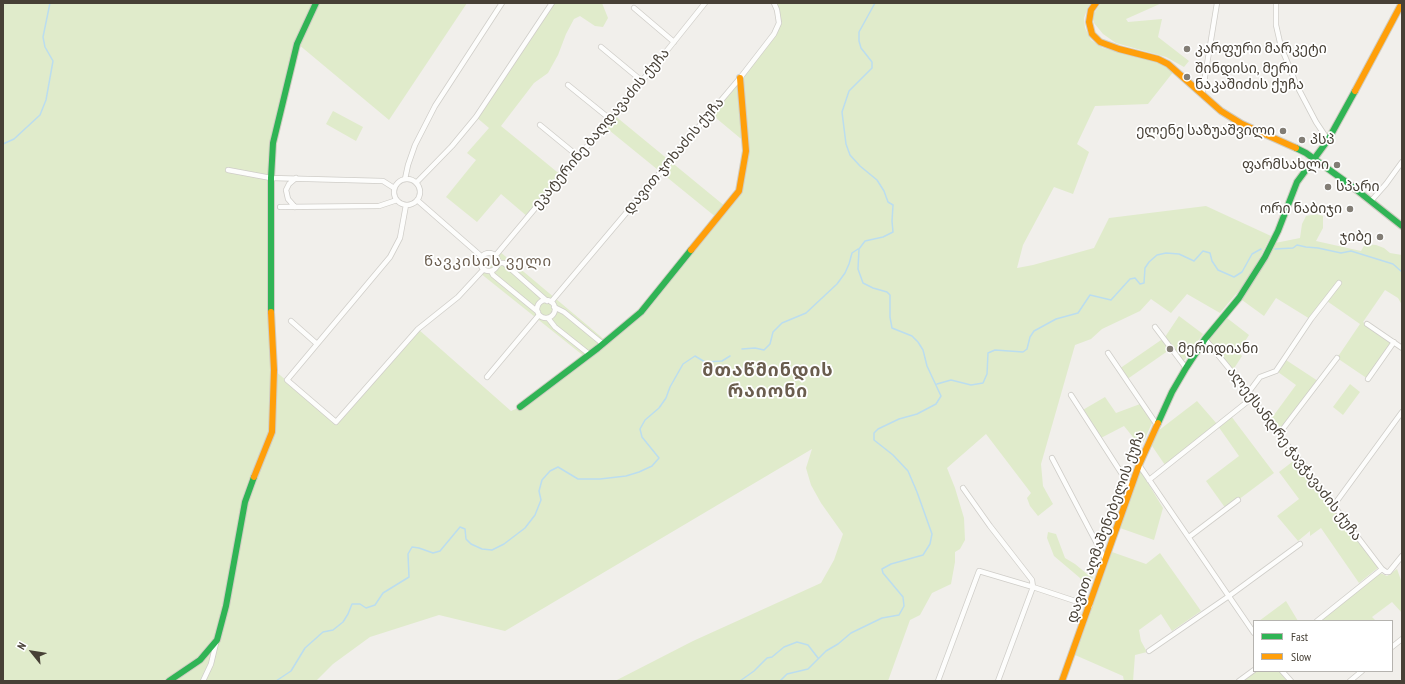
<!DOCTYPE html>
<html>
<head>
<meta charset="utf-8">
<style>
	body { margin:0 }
	#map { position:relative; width:1405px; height:684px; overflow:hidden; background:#f1efeb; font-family:"PT Sans Narrow",sans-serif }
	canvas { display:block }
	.frame { position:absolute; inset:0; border:4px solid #474036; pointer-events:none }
	.legend { position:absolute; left:1253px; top:620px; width:140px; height:52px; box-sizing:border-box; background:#fff; border:1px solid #b5b3af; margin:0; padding:5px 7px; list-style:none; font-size:12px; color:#474036 }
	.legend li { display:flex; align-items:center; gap:8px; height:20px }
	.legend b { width:20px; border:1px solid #b5b3af }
	.north { position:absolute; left:12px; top:632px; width:40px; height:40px; -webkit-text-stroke:3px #fff; paint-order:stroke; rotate:300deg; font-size:11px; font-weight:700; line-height:16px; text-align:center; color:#474036 }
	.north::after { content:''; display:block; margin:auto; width:14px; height:18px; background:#474036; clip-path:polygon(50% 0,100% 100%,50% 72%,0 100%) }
</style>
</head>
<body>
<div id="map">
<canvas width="1405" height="684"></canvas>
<div class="frame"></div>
<ul class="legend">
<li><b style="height:5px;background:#30b455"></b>Fast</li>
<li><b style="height:5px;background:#ff9f0a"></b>Slow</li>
</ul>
<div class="north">N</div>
</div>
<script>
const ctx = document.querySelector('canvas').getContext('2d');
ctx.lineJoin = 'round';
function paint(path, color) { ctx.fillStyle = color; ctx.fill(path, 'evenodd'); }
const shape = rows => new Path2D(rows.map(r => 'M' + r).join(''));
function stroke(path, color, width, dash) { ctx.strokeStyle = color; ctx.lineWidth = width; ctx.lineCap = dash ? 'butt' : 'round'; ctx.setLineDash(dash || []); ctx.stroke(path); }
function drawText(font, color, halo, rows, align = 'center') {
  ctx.font = font + ' "PT Sans Narrow","Noto Sans Georgian",sans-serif'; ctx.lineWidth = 3.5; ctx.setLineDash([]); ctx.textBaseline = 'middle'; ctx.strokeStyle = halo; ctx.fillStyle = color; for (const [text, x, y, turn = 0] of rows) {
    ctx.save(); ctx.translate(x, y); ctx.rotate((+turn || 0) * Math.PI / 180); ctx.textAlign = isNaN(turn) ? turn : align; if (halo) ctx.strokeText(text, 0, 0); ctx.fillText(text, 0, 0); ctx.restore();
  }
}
paint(shape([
	[3,3,467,3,389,120,298,44,273,143,274,370,335,422,418,329,511,411,520,407,585,357,480,273,488,271,499,251,606,341,641,312,717,218,604,126,614,115,726,207,739,191,746,143,710,113,774,34,779,23,774,3,1091,3,1088,7,1084,18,1085,28,1091,40,1103,48,1162,63,1174,71,1148,104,1095,106,1077,144,1089,152,1073,194,1054,187,1023,245,1017,268,1033,265,1094,248,1109,218,1206,206,1271,236,1252,272,1241,288,1220,313,1187,294,1171,313,1151,299,1140,311,1102,329,1091,339,1075,345,1041,464,1043,486,1053,504,1038,516,1030,506,1027,498,1031,493,986,434,947,468,955,488,964,518,965,540,960,549,955,552,955,562,951,584,932,593,920,615,910,620,888,681,615,681,693,641,821,583,834,560,843,534,821,503,811,485,806,468,812,449,505,631,439,615,370,637,333,664,316,681,3,681],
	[552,3,602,3,608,18,603,27,595,26,580,16,574,19,566,34,558,55,548,73,534,83,501,126,562,176,528,217,501,194,477,222,446,197,476,160,467,153,489,128,476,117],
	[1101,3,1162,3,1126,19,1128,22,1162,19,1158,37,1189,61,1184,67,1166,57,1116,43,1103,34,1094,23,1093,15],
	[333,111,363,127,356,141,326,124],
	[1316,214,1323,216,1323,228,1316,241,1361,251,1365,244,1376,245,1384,248,1390,253,1402,255,1402,305,1398,298,1385,290,1363,322,1394,342,1368,379,1337,358,1360,324,1324,299,1310,319,1276,298,1264,316,1242,300,1267,260,1275,243,1300,238,1302,224,1306,216],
	[1179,316,1203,334,1183,362,1165,337],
	[1227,318,1249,335,1238,352,1242,356,1233,370,1207,339],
	[1164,338,1172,348,1126,380,1119,369],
	[1286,360,1318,381,1280,430,1271,419,1296,385,1278,372],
	[1350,384,1360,392,1343,415,1333,407],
	[1105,397,1116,413,1140,404,1153,421,1141,447,1124,426,1099,439,1081,411],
	[1197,401,1217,424,1165,465,1150,443,1154,434],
	[1231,416,1274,473,1226,509,1206,481,1239,456,1218,426],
	[1296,459,1379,567,1359,583,1321,528,1310,536,1310,531,1298,541,1277,516,1299,499,1279,472],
	[1140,470,1163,508,1154,540,1120,528],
	[1048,532,1056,534,1065,558,1075,564,1087,574,1093,577,1087,591,1080,578,1054,556,1047,538],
	[1112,552,1146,564,1160,553,1201,611,1172,631,1161,614,1139,630,1141,641,1147,652,1135,655,1133,681,1124,681,1123,676,1075,655],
	[1397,569,1402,583,1402,613,1392,602,1372,617,1376,621,1318,621,1380,573,1387,576],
	[1286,601,1298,621,1259,621],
	[1254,671,1279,671,1287,681,1240,681]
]), '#e0ebcb');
stroke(shape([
	[3,144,14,139,40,115,46,100,53,61,45,47,43,37,50,3],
	[1275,249,1293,248,1297,245,1306,247,1318,248,1341,253,1351,251,1393,264,1402,272],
	[742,349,755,348,764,350,770,344,773,332,782,323,806,313,837,284,845,273,849,264,852,253,858,249],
	[937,384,951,380,971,385,983,383,987,374,988,353,995,350,1023,352,1027,349,1030,337,1034,331,1056,319,1078,313,1090,295,1111,300,1130,279,1135,278,1140,284,1144,283,1145,268,1149,262,1157,255,1166,253,1179,254,1194,261,1203,251,1210,253,1212,261,1218,270,1234,277,1242,272,1252,254,1261,249],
	[276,681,291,671,305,648,323,632,333,630,343,622,348,614,352,604,360,604,366,608,375,605,383,593,409,577,408,554,412,547,419,548,433,553,440,551,460,527,465,529,466,539,471,544,482,549,492,550,504,544,525,528,535,515,541,500,539,491,542,480,550,471,558,467,578,479,600,479,626,476,639,472,652,466,659,458,642,437,640,429,645,420,659,408,666,398,670,387,683,364,695,356,705,362,722,361,730,356],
	[740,681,754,671,767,658,772,657,784,647,797,642,808,645,818,658],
	[780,681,787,674,808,669,826,651,838,644,851,633,882,618,899,615,904,606,903,597,883,573,882,569,891,564,923,555,930,544,932,534,917,492,908,471,893,455,874,440,874,433,878,429,899,419,917,414,936,404,941,396,927,366,923,350,918,342,912,336,892,328,890,317,890,295,887,292,873,288,863,283,858,269,859,249,865,241,883,237,893,232,892,221,893,205,888,202,884,191,877,180,860,166,850,155,846,144,842,112,849,91,872,68,872,62,861,48,859,41,859,32,875,3]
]), '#bbddef', 1.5);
const street = shape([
	[1276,3,1276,25,1281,47,1289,66,1296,84,1316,122,1328,140],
	[634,8,674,42],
	[601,47,642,81],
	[568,85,610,119],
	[1202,95,1217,3],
	[540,125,579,157],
	[228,170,271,178,383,181,394,188],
	[405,179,408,165,415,145,435,106,502,3],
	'394 192a13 13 0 1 1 26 0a13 13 0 1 1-26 0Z',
	[416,183,452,146,476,117,552,3],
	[417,200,481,256],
	[1371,201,1386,184,1402,162],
	[406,205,400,238,390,257,287,380,336,422,418,329,458,297,483,270],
	[280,207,379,206,397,200],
	[295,207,288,199,286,190,289,184,296,178],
	'480 262a9 9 0 1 1 18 0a9 9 0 1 1-18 0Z',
	[496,255,661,58,705,3],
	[498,263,504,263,547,301],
	[491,271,493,275,538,312],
	'537 309a9 9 0 1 1 18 0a9 9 0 1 1-18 0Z',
	[551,302,740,78,774,34,779,23,777,10,774,3],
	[554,307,564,312,603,344],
	[548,318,555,327,589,354],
	[291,321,317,344],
	[1367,324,1402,348],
	[1155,327,1186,368],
	[1205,339,1232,372,1382,569,1386,572,1389,572,1402,556],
	[1108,353,1157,425],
	[487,377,539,315],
	[1368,379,1394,342],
	[1248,393,1260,377,1276,371,1311,319,1339,283],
	[1071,395,1131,488],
	[1279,434,1337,358],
	[1052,458,1105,559],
	[1139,465,1254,633],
	[1149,480,1252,398],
	[963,488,990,526,1032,580,1033,587,998,681],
	[1334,505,1402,412],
	[1189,537,1238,500],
	[1317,621,1382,569],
	[1392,647,1402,639],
	[1149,651,1229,596,1300,544],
	[1282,671,1291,681],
	[203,681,211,664,216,643],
	[938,681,979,571,1033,587,1090,606],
	[1239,681,1254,670],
	[1350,681,1362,671]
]);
const fast = shape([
	[1296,148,1306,153,1349,184,1402,226],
	[271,312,271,178,273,143,297,44,316,3],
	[520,407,598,348,641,312,691,250],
	[1158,423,1172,392,1186,368,1205,339,1239,298,1265,257,1278,231,1297,182,1328,140,1355,91],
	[169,681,200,660,217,640,226,606,245,502,254,477]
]);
const slow = shape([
	[1096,3,1091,10,1089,22,1092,34,1100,42,1119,49,1158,59,1168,64,1221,111,1242,124,1296,148],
	[1355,91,1402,3],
	[691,250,739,191,746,151,740,78],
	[254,477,272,432,274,370,271,312],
	[1062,681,1139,465,1158,423]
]);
stroke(street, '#cfcdc8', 6);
stroke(fast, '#d0ccc2', 8);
stroke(slow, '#d0ccc2', 8);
stroke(street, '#fdfdfc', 4.5);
stroke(fast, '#30b455', 6);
stroke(slow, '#ff9f0a', 6);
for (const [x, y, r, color] of [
	[1187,49,4,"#827d75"],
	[1187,77,4,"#827d75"],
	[1283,131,4,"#827d75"],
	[1302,140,4,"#827d75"],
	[1337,165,4,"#827d75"],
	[1328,187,4,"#827d75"],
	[1350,209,4,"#827d75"],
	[1380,237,4,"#827d75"],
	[1170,349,4,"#827d75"]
]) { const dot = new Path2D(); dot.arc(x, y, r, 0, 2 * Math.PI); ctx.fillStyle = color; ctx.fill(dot); stroke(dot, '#fff', 1.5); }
drawText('14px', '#474036', '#fff', [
	["კარფური მარკეტი",1195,49],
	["შინდისი, მერი",1195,69],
	["ნაკაშიძის ქუჩა",1195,85],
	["ელენე საზუაშვილი",1275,131,"right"],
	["პსპ",1310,140],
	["ფარმსახლი",1329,165,"right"],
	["სპარი",1336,187],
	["ორი ნაბიჯი",1342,209,"right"],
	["ჯიბე",1372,237,"right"],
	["მერიდიანი",1178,349]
], 'left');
drawText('14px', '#474036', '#fff', [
	["ეკატერინე ბაღდავაძის ქუჩა",601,129,-50],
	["დავით ჯოხაძის ქუჩა",674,156,-50],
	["ალექსანდრე ჭავჭავაძის ქუჩა",1294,454,53],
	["დავით აღმაშენებელის ქუჩა",1106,527,-70]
]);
ctx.letterSpacing = '1px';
drawText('15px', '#6a5d4e', '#fff', [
	["წავკისის ველი",488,262]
]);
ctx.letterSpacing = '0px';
ctx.letterSpacing = '1px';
drawText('bold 18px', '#6a5d4e', '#fff', [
	["მთაწმინდის",768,371],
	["რაიონი",768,392]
]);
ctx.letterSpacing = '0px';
</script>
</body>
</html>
